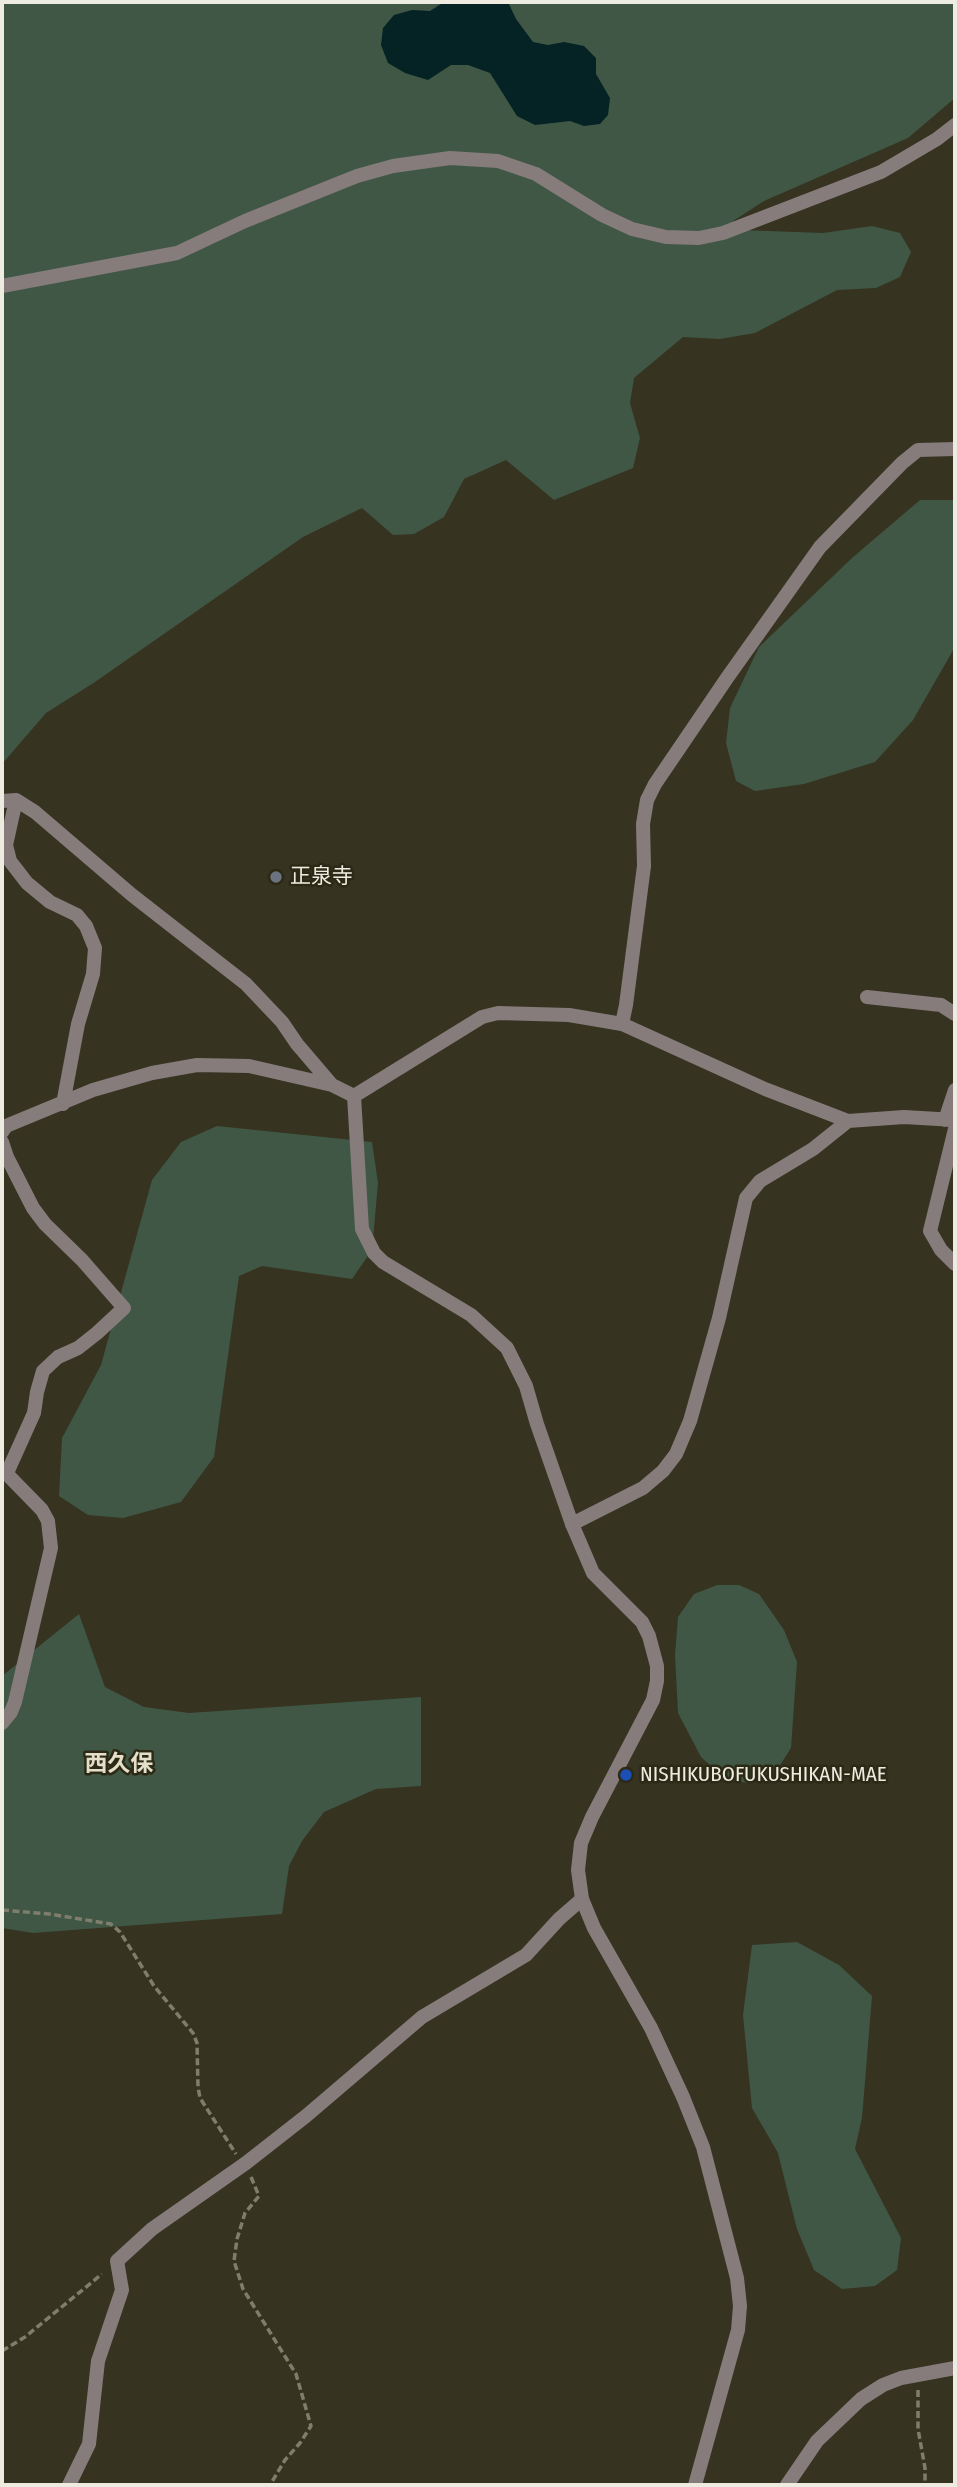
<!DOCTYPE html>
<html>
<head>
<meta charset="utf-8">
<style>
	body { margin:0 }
	#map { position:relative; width:957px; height:2487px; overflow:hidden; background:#363320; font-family:"Fira Sans Condensed",sans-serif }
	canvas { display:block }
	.frame { position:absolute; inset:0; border:4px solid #eeece0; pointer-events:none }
</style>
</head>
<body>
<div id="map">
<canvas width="957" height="2487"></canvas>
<div class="frame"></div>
</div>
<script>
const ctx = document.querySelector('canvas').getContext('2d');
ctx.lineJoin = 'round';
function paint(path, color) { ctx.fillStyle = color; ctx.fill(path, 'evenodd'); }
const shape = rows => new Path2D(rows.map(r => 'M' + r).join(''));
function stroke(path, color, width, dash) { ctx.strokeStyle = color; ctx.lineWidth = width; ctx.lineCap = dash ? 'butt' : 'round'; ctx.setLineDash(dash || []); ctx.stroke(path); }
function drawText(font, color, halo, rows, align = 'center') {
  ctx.font = font + ' "Fira Sans Condensed","Noto Sans JP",sans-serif'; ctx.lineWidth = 5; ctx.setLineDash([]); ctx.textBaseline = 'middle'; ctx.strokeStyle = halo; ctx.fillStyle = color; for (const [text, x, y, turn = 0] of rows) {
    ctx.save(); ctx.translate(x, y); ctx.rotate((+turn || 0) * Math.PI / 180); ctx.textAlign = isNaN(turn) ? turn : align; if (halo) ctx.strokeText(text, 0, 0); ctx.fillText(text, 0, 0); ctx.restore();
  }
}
paint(shape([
	[2,2,955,2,955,98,908,138,764,201,733,221,740,230,823,233,872,226,900,233,911,252,900,277,876,288,837,290,755,333,720,339,683,337,634,378,630,403,640,438,633,468,554,500,506,460,464,479,444,517,414,534,393,535,362,508,303,537,95,682,46,713,2,764],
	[920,500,955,500,955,647,913,720,875,762,804,784,755,791,736,781,726,743,730,708,759,647,852,558],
	[217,1126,372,1142,378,1183,372,1250,352,1279,262,1266,239,1276,214,1457,181,1502,123,1518,88,1515,59,1496,62,1438,101,1365,152,1180,181,1142],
	[717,1585,739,1585,759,1594,784,1630,797,1662,791,1748,775,1773,749,1783,726,1780,701,1757,678,1713,675,1655,678,1617,694,1594],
	[79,1614,105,1687,144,1707,189,1713,421,1697,421,1786,376,1789,324,1812,302,1841,289,1866,282,1914,33,1933,2,1928,2,1676],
	[797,1942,839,1965,872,1996,862,2118,855,2149,901,2238,897,2270,875,2286,842,2289,814,2270,797,2229,778,2153,752,2108,743,2015,752,1945]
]), '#405745');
paint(shape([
	[444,2,508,2,516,19,533,42,548,45,564,42,584,46,596,58,596,74,610,98,608,115,600,124,584,126,570,121,535,125,517,116,490,73,468,65,451,65,428,80,405,73,388,63,381,45,383,28,394,15,412,10,430,11]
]), '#052324');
stroke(shape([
	[2,1910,49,1914,111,1924,120,1932,154,1986,193,2033,197,2043,198,2087,200,2098,236,2154],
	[251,2177,259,2196,245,2213,237,2239,234,2261,243,2289,296,2374,311,2426,300,2443,285,2460,270,2485],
	[2,2351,25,2337,102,2274],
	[918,2390,918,2429,925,2468,925,2485]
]), '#7f7d6c', 3.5, [7, 3.5]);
stroke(shape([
	[2,286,177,253,245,221,357,176,393,166,450,158,498,161,536,174,602,215,632,229,666,237,699,238,723,233,881,172,937,139,955,125],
	[16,800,35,812,132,895,246,984,282,1022,297,1044,332,1085],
	[2,801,16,800,6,845,10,861,27,883,50,902,77,915,86,926,95,948,93,974,78,1024,63,1104],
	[867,997,941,1005,955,1014],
	[622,1024,626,1005,644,866,643,824,647,800,655,784,727,678,820,547,902,463,918,450,955,449],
	[945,1120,955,1090],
	[848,1121,813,1149,760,1181,746,1198,719,1318,690,1421,676,1454,663,1471,643,1488,572,1524,537,1424,526,1386,507,1348,471,1315,383,1262,374,1253,362,1229,354,1096,482,1017,498,1013,569,1015,622,1024,765,1089,848,1121,904,1117,955,1120],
	[955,1129,930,1231,941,1250,955,1264],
	[2,1132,6,1126,93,1090,152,1073,197,1065,249,1066,332,1085,354,1096],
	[2,1142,7,1157,33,1208,45,1224,82,1260,124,1308,97,1333,78,1348,58,1357,43,1371,37,1392,34,1413,7,1473],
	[2,1469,42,1510,48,1521,51,1548,15,1702,11,1712,2,1723],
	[69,2485,89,2444,98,2361,122,2290,117,2261,152,2229,246,2163,306,2116,422,2017,526,1955,559,1919,582,1899]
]), '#877c7c', 14);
stroke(shape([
	[572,1524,593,1573,642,1622,649,1636,657,1666,657,1681,653,1700,592,1817,581,1843,578,1870,582,1899,594,1928,651,2028,683,2097,703,2147,737,2278,740,2306,738,2330,695,2485],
	[787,2485,817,2441,861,2399,883,2385,901,2378,955,2368]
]), '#877c7c', 14);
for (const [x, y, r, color] of [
	[276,877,7,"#6b7280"],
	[626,1775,7,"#1a4fb4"]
]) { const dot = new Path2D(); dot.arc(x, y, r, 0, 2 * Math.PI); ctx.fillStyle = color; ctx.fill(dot); stroke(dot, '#2c2916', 2.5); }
drawText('21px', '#eeece0', '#2c2916', [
	["正泉寺",290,877],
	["NISHIKUBOFUKUSHIKAN-MAE",640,1775]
], 'left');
drawText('bold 23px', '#e3dfc8', '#2c2916', [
	["西久保",119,1765]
]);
</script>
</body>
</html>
